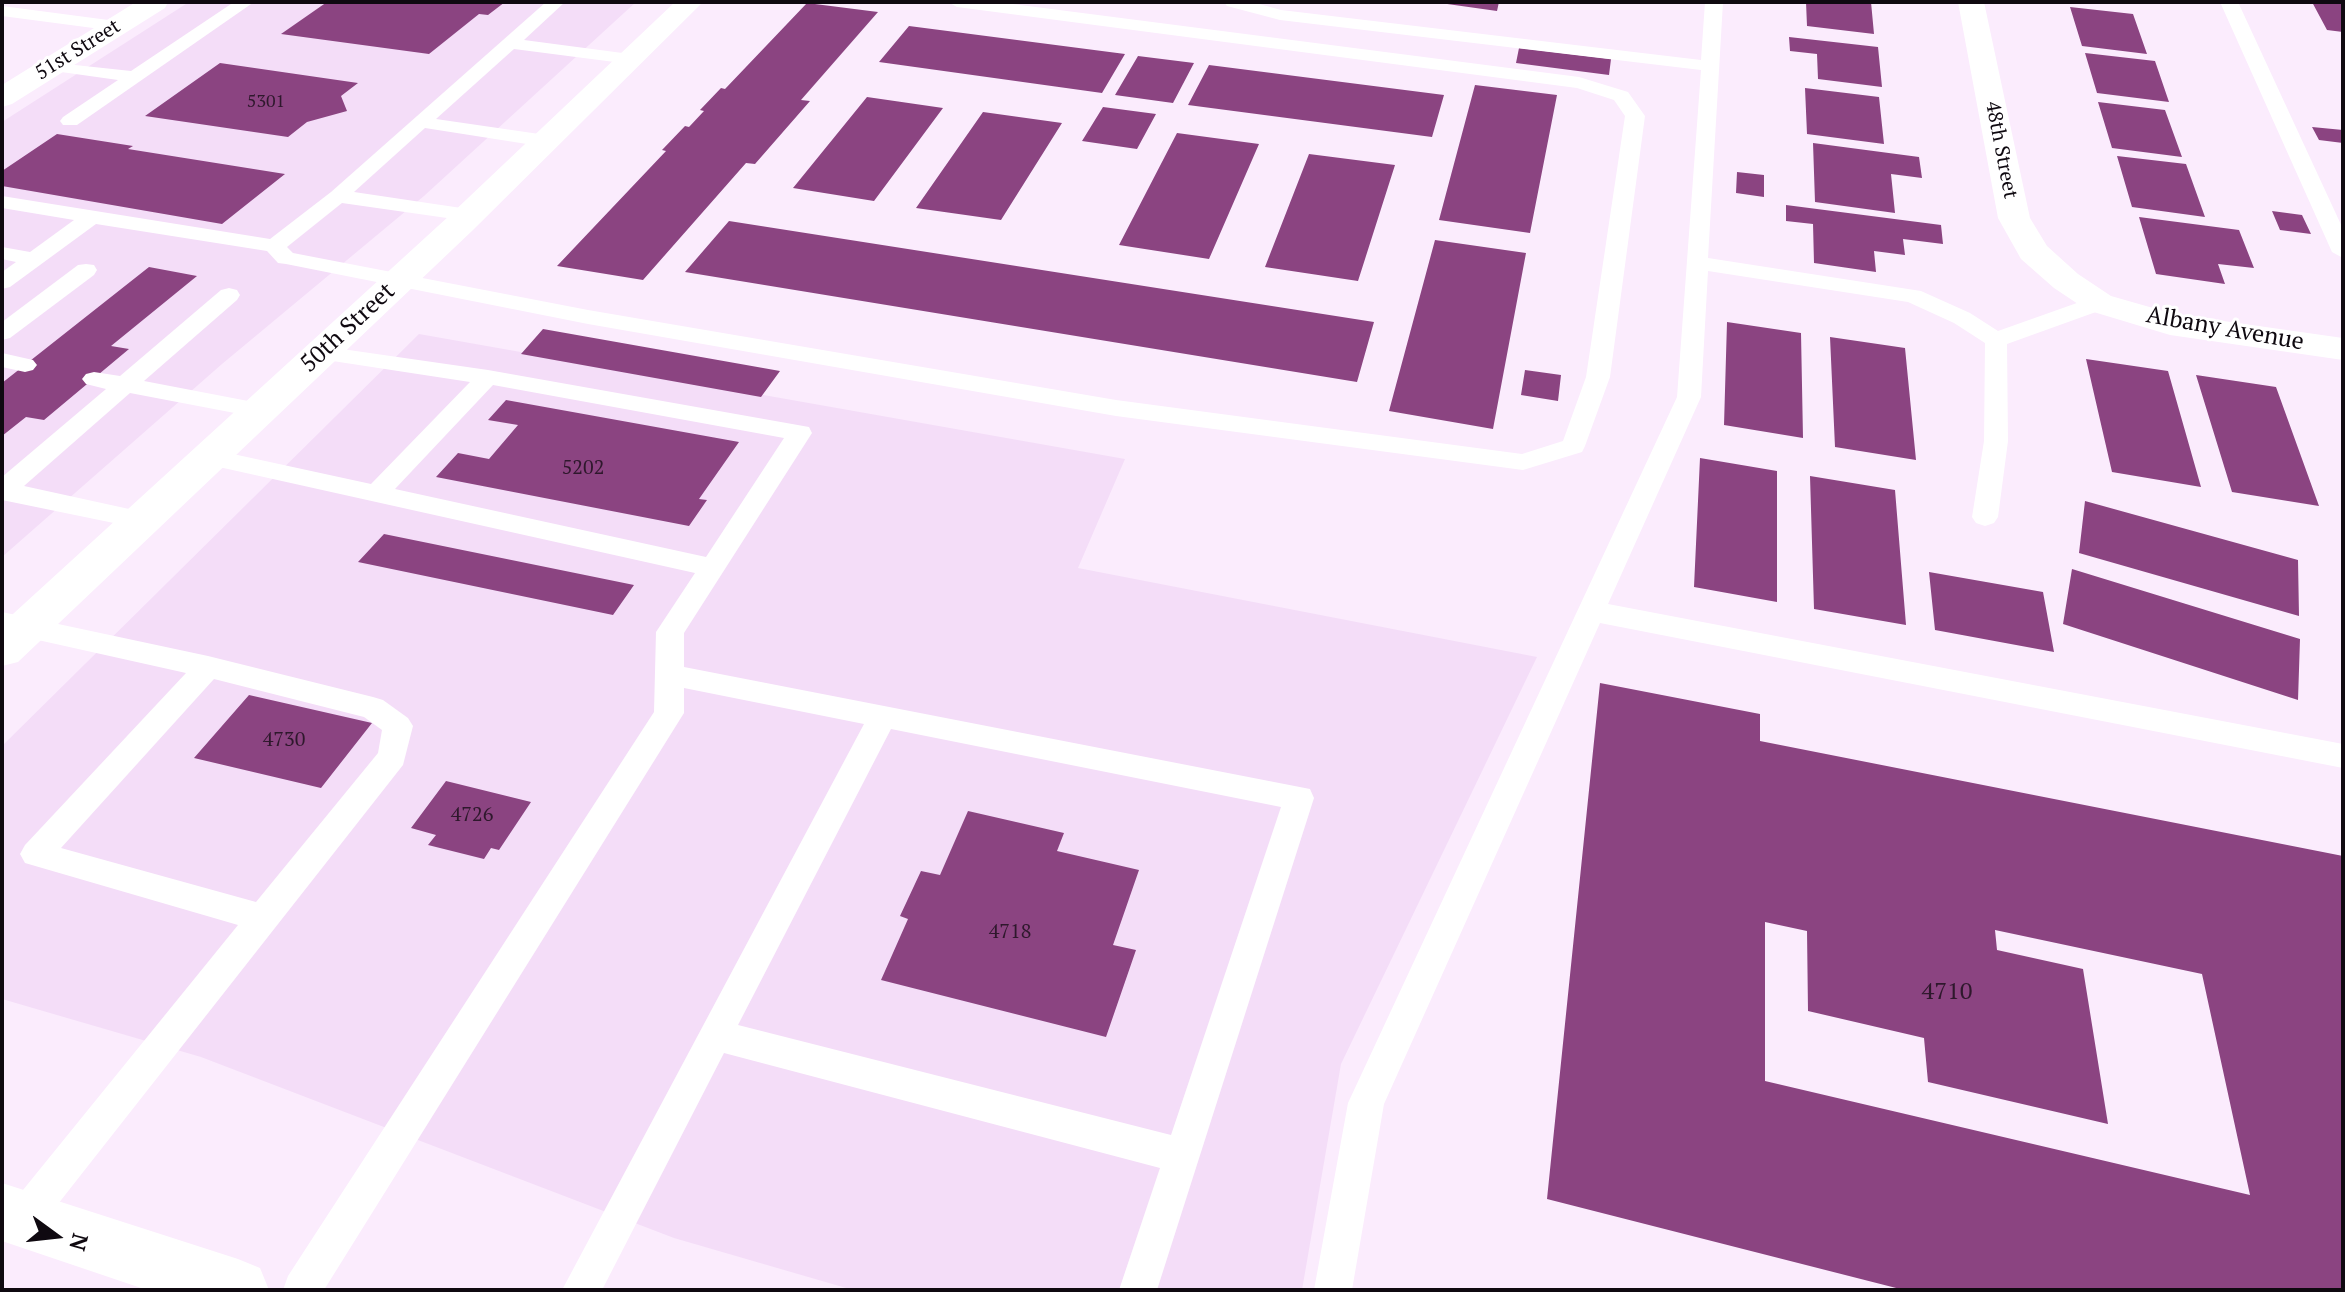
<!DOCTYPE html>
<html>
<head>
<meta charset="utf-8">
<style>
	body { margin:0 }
	#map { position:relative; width:2345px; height:1292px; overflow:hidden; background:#fbecfd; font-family:"PT Serif",serif }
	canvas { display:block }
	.frame { position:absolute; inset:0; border:4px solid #0f0910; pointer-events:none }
	.north { position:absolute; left:16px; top:1196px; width:80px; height:80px; -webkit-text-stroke:6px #fff; paint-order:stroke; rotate:105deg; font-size:22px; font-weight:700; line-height:32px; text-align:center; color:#0f0910 }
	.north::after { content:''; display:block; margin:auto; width:28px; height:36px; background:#0f0910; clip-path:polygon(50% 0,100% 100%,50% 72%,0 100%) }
</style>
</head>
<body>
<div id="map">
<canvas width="2345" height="1292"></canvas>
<div class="frame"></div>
<div class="north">N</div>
</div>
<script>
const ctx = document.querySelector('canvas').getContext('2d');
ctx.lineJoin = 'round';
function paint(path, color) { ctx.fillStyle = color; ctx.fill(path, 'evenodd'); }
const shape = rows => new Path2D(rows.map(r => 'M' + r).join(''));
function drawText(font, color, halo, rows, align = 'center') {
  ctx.font = font + ' "PT Serif",serif'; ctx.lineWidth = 6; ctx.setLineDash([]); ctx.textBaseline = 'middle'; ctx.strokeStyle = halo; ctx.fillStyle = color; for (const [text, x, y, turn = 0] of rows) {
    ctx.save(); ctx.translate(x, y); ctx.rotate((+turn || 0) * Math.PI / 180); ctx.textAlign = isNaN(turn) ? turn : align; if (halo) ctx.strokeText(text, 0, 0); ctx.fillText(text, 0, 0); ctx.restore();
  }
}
paint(shape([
	[189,2,636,2,424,196,222,364,2,557,2,122],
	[419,334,1125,459,1078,568,1537,657,1341,1064,1302,1290,853,1290,674,1238,201,1057,2,999,2,746]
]), '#f4ddf8');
paint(shape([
	[327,2,505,2,488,15,479,14,429,54,281,34],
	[1433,2,1499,2,1497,11],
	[1806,2,1871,2,1874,34,1807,26],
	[2312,2,2343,2,2343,32,2327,30],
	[807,3,878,12,801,100,810,101,755,164,746,163,643,280,557,266,666,151,662,150,685,126,689,127,704,111,700,110,721,88,725,89],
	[2070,7,2133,14,2147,54,2082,46],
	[909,26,1125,54,1102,93,879,62],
	[1789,37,1878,47,1882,87,1818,79,1817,54,1790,51],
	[1519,48,1611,59,1609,75,1516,63],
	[2085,53,2155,61,2169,102,2097,93],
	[1138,56,1194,63,1173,103,1115,95],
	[220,63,358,83,341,96,347,111,307,122,288,137,145,116],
	[1209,65,1444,95,1432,137,1188,105],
	[1475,85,1557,95,1530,233,1439,220],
	[1805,88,1879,97,1884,144,1807,134],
	[867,97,943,108,874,201,793,188],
	[2098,102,2165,110,2182,157,2112,148],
	[1103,107,1156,114,1137,149,1082,141],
	[983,112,1062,123,1001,220,916,208],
	[2312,127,2343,130,2343,143,2319,140],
	[1177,133,1259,144,1209,259,1119,245],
	[57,134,133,146,128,149,285,174,222,224,2,186,2,171],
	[1813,143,1919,157,1922,178,1891,174,1895,213,1815,202],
	[1309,154,1395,165,1358,281,1265,267],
	[2117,156,2186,164,2205,217,2132,207],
	[1737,172,1764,175,1764,197,1736,193],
	[1786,205,1941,225,1943,244,1903,239,1905,255,1874,251,1876,272,1814,263,1813,224,1786,221],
	[2272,211,2302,215,2311,234,2280,230],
	[2139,217,2239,230,2254,268,2218,264,2225,284,2156,274],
	[729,221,1374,322,1357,382,685,272],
	[1435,240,1526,253,1493,429,1389,411],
	[149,267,197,276,111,346,129,349,44,420,26,417,2,436,2,383],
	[1727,322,1801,333,1803,438,1724,425],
	[543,329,780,371,761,397,521,354],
	[1830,337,1905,348,1916,460,1835,447],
	[2086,359,2168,371,2201,487,2112,472],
	[1525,370,1561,375,1558,401,1521,395],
	[2196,375,2276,387,2319,506,2232,492],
	[506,400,739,442,699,499,707,500,689,526,436,477,458,453,489,459,518,425,488,420],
	[1700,458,1777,471,1777,602,1694,587],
	[1810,476,1895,490,1906,625,1814,609],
	[2085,501,2298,560,2299,616,2079,553],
	[384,534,634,585,613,615,358,562],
	[2072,569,2300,639,2298,700,2063,624],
	[1929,572,2043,592,2054,652,1935,630],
	[1600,683,1760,714,1760,741,2343,856,2343,1290,1904,1290,1547,1199],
	[1765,922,1807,931,1808,1011,1924,1038,1928,1082,2108,1124,2083,969,1997,950,1995,930,2202,974,2250,1195,1765,1081],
	[249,695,372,723,321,788,194,758],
	[446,781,531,802,499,850,491,848,484,859,428,845,436,835,411,828],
	[968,811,1064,833,1057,851,1139,870,1113,945,1136,950,1106,1037,881,980,908,919,900,916,921,871,940,875]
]), '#8b4481');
paint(shape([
	[234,2,254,2,77,125,63,125,60,121,63,117,118,80,47,70,44,66,47,62,131,71,234,2],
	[546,2,565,2,524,40,630,54,639,59,630,64,514,49,436,119,546,135,553,137,556,141,553,145,546,147,425,128,354,192,468,209,478,215,475,219,468,221,342,203,287,247,293,253,588,310,1116,400,1522,454,1563,441,1586,377,1625,116,1614,100,1577,88,957,7,948,2,997,2,1579,77,1628,92,1645,116,1610,377,1585,446,1582,452,1523,470,1116,416,588,324,286,264,278,263,267,251,96,224,10,287,2,289,2,272,16,262,2,259,2,247,30,252,74,220,2,208,2,196,270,239,331,192,546,2],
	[1224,2,1252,2,1281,10,1701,60,1705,2,1723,2,1708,258,1921,291,1970,313,1998,331,2091,298,2107,298,2110,303,2107,308,2007,344,2008,441,1998,517,1994,523,1985,526,1976,523,1972,517,1984,441,1985,343,1954,323,1908,302,1708,271,1701,397,1608,604,2343,744,2343,768,1600,623,1384,1104,1352,1290,1314,1290,1348,1103,1677,397,1701,70,1280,20,1227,6,1224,2],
	[2220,2,2238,2,2343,229,2343,258,2332,252,2220,2],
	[2,6,116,21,125,26,116,31,2,16,2,6],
	[86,264,94,265,97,270,94,275,10,338,2,340,2,322,78,265,86,264],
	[229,288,237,290,240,295,237,300,144,381,269,405,273,410,269,415,261,418,130,393,24,486,152,514,156,520,152,526,143,529,2,500,2,477,106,389,86,384,82,379,86,374,94,372,120,376,221,290,229,288],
	[321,346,488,370,809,427,812,433,684,633,684,667,1310,789,1314,798,1157,1290,1119,1290,1160,1168,724,1053,602,1290,562,1290,864,724,684,688,684,713,679,721,324,1290,283,1290,288,1276,654,712,656,632,695,573,201,463,198,457,201,451,210,449,371,484,470,382,313,358,309,353,313,348,321,346],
	[493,385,784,438,706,557,395,489,493,385],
	[891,729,1281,807,1171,1135,738,1025,891,729],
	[2,353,33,360,37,365,33,370,25,372,2,367,2,353],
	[2,612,208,656,373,697,383,700,408,718,413,726,403,765,36,1232,23,1238,10,1232,4,1219,10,1206,238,925,25,863,20,854,25,845,186,673,2,632,2,612],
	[214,679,364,717,382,730,378,753,256,902,61,848,214,679]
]), '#fff');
paint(shape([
	[136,2,168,2,165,8,12,104,2,107,2,85,136,2],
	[1958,2,1984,2,2030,218,2047,246,2078,274,2111,296,2174,314,2343,338,2343,360,2170,335,2087,310,2054,288,2021,259,1998,218,1958,2]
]), '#fff');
paint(shape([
	[675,2,703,2,473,230,18,662,2,666,2,624,449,216,675,2],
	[2,1183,238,1259,260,1268,269,1290,147,1290,2,1241,2,1183]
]), '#fff');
drawText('18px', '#2e182c', null, [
	["5301",266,102]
]);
drawText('20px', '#0f0910', '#fff', [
	["51st Street",78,50,-32],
	["48th Street",2001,150,79]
]);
drawText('20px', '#2e182c', null, [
	["5202",583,468],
	["4730",284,740],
	["4726",472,815],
	["4718",1010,932]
]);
drawText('24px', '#0f0910', '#fff', [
	["50th Street",348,328,-43],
	["Albany Avenue",2225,329,10]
]);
drawText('24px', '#2e182c', null, [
	["4710",1947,992]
]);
</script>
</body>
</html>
